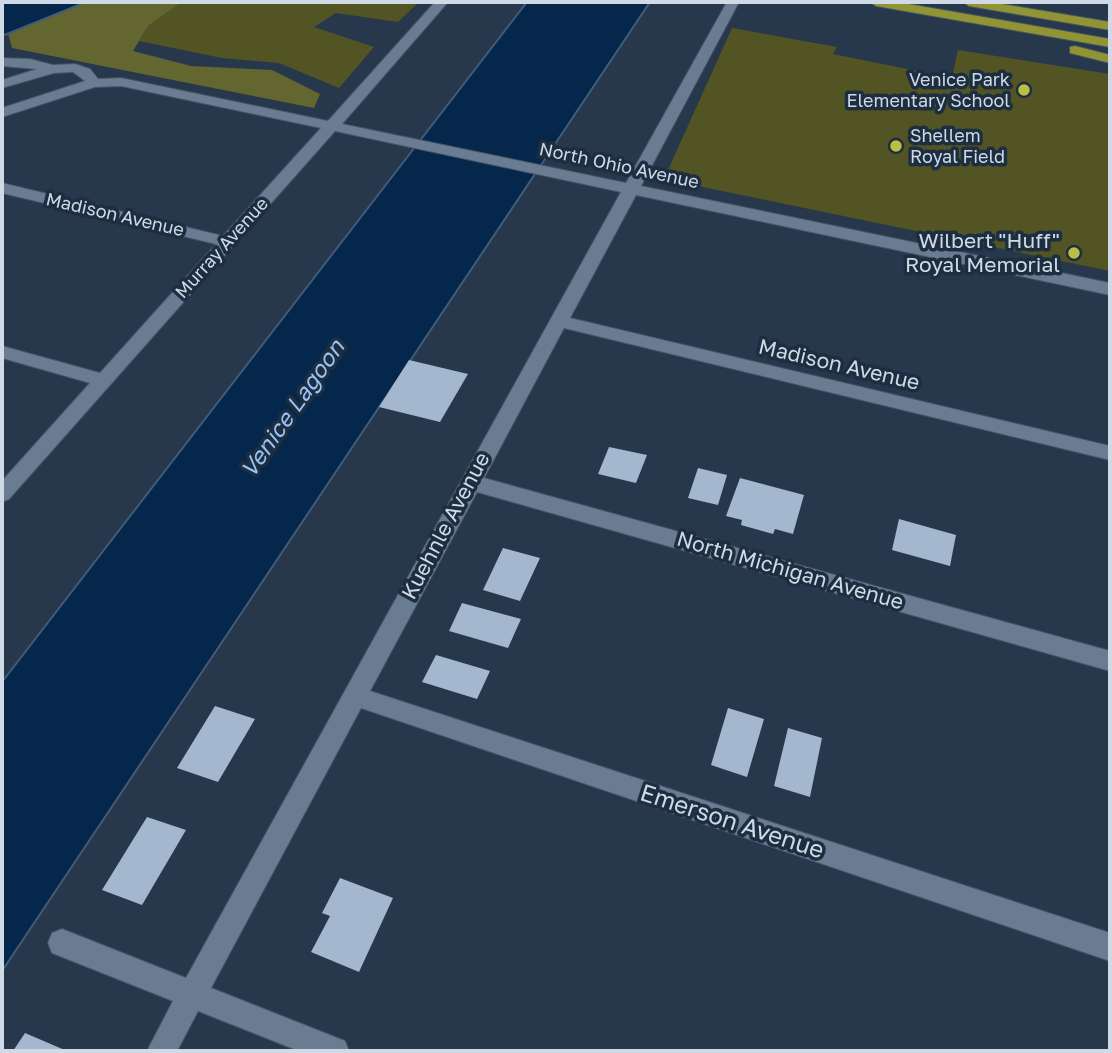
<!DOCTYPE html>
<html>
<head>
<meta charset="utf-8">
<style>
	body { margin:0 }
	#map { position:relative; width:1112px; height:1053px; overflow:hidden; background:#28384c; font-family:"Golos Text",sans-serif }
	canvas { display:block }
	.frame { position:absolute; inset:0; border:4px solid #d0dae7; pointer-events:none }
</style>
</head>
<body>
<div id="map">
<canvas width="1112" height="1053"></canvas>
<div class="frame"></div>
</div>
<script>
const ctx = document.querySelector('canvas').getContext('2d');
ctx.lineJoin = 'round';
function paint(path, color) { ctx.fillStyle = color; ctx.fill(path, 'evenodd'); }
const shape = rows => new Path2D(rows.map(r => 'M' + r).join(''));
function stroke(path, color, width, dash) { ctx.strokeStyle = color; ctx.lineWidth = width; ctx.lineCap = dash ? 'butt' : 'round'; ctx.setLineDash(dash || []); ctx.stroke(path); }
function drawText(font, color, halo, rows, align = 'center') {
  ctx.font = font + ' "Golos Text",sans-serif'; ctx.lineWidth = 7; ctx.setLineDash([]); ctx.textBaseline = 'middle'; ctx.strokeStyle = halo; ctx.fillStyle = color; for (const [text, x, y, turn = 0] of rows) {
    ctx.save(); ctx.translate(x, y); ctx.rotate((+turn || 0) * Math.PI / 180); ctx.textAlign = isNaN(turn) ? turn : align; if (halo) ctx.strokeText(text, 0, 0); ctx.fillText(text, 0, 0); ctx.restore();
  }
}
paint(shape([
	[182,2,419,2,398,22,336,13,314,27,374,47,339,88,279,63,222,58,139,41,148,26],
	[732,28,837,47,833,54,952,78,958,50,1110,74,1110,271,664,179]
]), '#525423');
paint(shape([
	[86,2,182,2,148,26,133,51,191,66,272,70,320,94,314,108,12,48,8,33]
]), '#63662e');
const water = shape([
	[2,2,86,2,2,36,2,2],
	[527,2,650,2,2,971,2,682,527,2]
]);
paint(water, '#05274c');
stroke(water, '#425d7a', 2);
paint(shape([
	[409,360,468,374,440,422,379,407],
	[609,447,647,455,636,483,598,474],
	[698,468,727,475,718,505,688,498],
	[740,478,804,495,793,534,775,529,773,534,741,525,742,520,726,516],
	[899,519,956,535,950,566,892,550],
	[503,548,540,558,520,601,483,590],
	[462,603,521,619,508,648,449,631],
	[436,655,490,671,477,699,422,682],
	[215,706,255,719,218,782,177,768],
	[728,708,764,719,747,777,711,765],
	[788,728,822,738,810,797,774,786],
	[147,817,186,830,142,905,102,890],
	[340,878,393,898,359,972,311,952,330,916,322,913],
	[25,1033,67,1051,13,1051]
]), '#a3b7cf');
const minor = shape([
	[435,2,448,2,342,124,626,183,727,2,739,2,641,186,1110,283,1110,295,636,195,570,318,1110,446,1110,460,564,328,484,478,1110,651,1110,671,477,492,370,691,1110,933,1110,961,361,708,211,988,345,1041,349,1051,299,1051,198,1011,177,1051,147,1051,173,1001,52,953,48,943,52,933,62,929,186,978,621,192,335,131,9,499,2,502,2,481,90,383,2,358,2,346,100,373,216,244,2,193,2,183,223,236,321,128,121,86,95,87,2,117,2,108,85,81,73,72,54,73,2,88,2,80,37,69,2,66,2,58,30,59,53,65,75,64,90,69,98,79,121,78,328,121,435,2]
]);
const highway = shape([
	[870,2,897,2,1110,39,1110,47,876,6,870,2],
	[963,2,990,2,1110,22,1110,30,969,6,963,2],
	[1075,46,1110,55,1110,63,1070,53,1070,47,1075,46]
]);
stroke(minor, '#465365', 2);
stroke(highway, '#465365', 2);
paint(minor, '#697c92');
paint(highway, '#909432');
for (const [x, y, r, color] of [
	[1024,90,7,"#bbc045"],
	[896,146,7,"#bbc045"],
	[1074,253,7,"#bbc045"]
]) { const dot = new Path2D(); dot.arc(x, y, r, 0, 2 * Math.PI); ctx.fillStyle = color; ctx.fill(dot); stroke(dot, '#1e2e41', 2.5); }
drawText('18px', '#d0dae7', '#1e2e41', [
	["Venice Park",1010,80],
	["Elementary School",1010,101],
	["Shellem",910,136,"left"],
	["Royal Field",910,157,"left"]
], 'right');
drawText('18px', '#d0dae7', '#1e2e41', [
	["North Ohio Avenue",619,166,12],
	["Madison Avenue",115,215,13],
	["Murray Avenue",222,248,-48]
]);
drawText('21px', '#d0dae7', '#1e2e41', [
	["Wilbert \"Huff\"",1060,241],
	["Royal Memorial",1060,265]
], 'right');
drawText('21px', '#d0dae7', '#1e2e41', [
	["Madison Avenue",839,365,13],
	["Kuehnle Avenue",446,526,-62],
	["North Michigan Avenue",790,571,16]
]);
drawText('italic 23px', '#99c3f7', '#1e2e41', [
	["Venice Lagoon",293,409,-55]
]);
drawText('24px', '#d0dae7', '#1e2e41', [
	["Emerson Avenue",732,822,18]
]);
</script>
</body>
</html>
